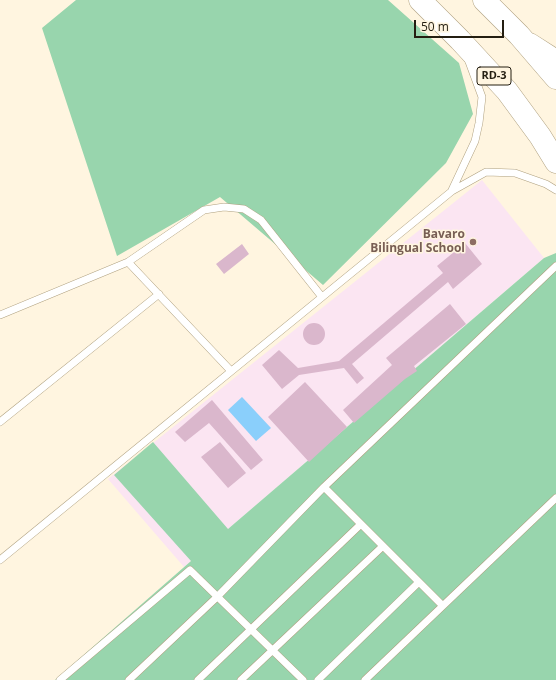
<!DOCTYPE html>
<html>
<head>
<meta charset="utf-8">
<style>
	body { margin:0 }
	#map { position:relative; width:556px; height:680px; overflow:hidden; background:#fff5e0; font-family:"Open Sans",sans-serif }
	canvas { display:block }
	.scale { position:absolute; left:414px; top:20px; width:90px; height:18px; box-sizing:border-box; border:2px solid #241e11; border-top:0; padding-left:5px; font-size:12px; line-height:14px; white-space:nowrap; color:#241e11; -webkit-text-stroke:3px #fff5e0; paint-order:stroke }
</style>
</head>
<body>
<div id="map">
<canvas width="556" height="680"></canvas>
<div class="scale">50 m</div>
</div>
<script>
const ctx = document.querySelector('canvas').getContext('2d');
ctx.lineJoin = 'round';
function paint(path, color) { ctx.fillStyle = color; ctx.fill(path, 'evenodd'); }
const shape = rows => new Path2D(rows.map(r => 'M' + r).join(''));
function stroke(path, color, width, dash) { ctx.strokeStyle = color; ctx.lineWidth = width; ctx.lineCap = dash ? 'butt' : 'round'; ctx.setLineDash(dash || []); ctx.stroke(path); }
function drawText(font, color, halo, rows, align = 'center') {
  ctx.font = font + ' "Open Sans",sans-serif'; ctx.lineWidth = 3; ctx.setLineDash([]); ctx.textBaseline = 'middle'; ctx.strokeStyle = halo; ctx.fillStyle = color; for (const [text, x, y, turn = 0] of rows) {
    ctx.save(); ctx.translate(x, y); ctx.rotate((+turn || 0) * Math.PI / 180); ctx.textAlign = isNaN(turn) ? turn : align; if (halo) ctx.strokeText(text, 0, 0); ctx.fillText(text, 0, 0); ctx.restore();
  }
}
paint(shape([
	[482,180,544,258,184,567,108,479]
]), '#fbe5f2');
paint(shape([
	[76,0,388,0,459,63,473,114,446,163,323,285,220,197,117,256,42,28],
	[556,253,556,680,55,680,191,561,114,475,153,442,228,529,544,258]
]), '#98d5ad');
paint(shape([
	[242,397,271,428,256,441,228,410]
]), '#8acffb');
paint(shape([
	[465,243,482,264,453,289,448,282,352,364,364,378,357,384,344,368,299,375,282,389,262,365,279,350,298,368,339,361,443,273,437,266],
	[242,244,249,254,224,274,216,264],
	[450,304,466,324,414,366,417,371,405,379,354,423,343,410,392,365,386,358],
	'303 334a11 11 0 1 1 22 0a11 11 0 1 1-22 0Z',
	[305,382,347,427,309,462,268,417],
	[212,400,263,460,251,470,209,423,185,442,175,432],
	[220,442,246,473,228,488,201,457]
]), '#dab7cc');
const service = shape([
	[452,190,475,141,479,123,482,97,468,59],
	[128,262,231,371],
	[0,315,128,262,204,210,224,207,244,209,261,220,322,297],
	[0,422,159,294],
	[324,487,442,605],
	[0,560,452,191,486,172,515,173,546,184,556,190],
	[60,680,190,570,303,680],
	[129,680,217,597,324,487,556,266],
	[198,680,361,524],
	[241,680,383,546],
	[318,680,419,582],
	[365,680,556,498]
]);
const tertiary = shape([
	[531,42,556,58]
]);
const trunk = shape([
	[420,0,460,40,507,91,540,136,556,162],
	[484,0,519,35,556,78]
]);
stroke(service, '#afa07f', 8);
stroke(tertiary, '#afa07f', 18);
stroke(trunk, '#afa07f', 23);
stroke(service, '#fff', 7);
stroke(tertiary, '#fff', 17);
stroke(trunk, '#fff', 22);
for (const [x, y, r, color] of [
	[473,242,4,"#8d6e63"]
]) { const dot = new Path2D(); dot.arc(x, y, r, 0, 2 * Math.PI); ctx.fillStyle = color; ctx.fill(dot); stroke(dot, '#fff5e0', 1.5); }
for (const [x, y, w] of [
	[494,76,34]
]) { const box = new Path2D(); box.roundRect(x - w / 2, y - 9, w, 18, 3); ctx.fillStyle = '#fff5e0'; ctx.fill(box); stroke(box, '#241e11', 1); }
drawText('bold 11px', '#241e11', null, [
	["RD-3",494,76]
]);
drawText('bold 12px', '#785e54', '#fff5e0', [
	["Bavaro",465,235],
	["Bilingual School",465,249]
], 'right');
</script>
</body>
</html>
